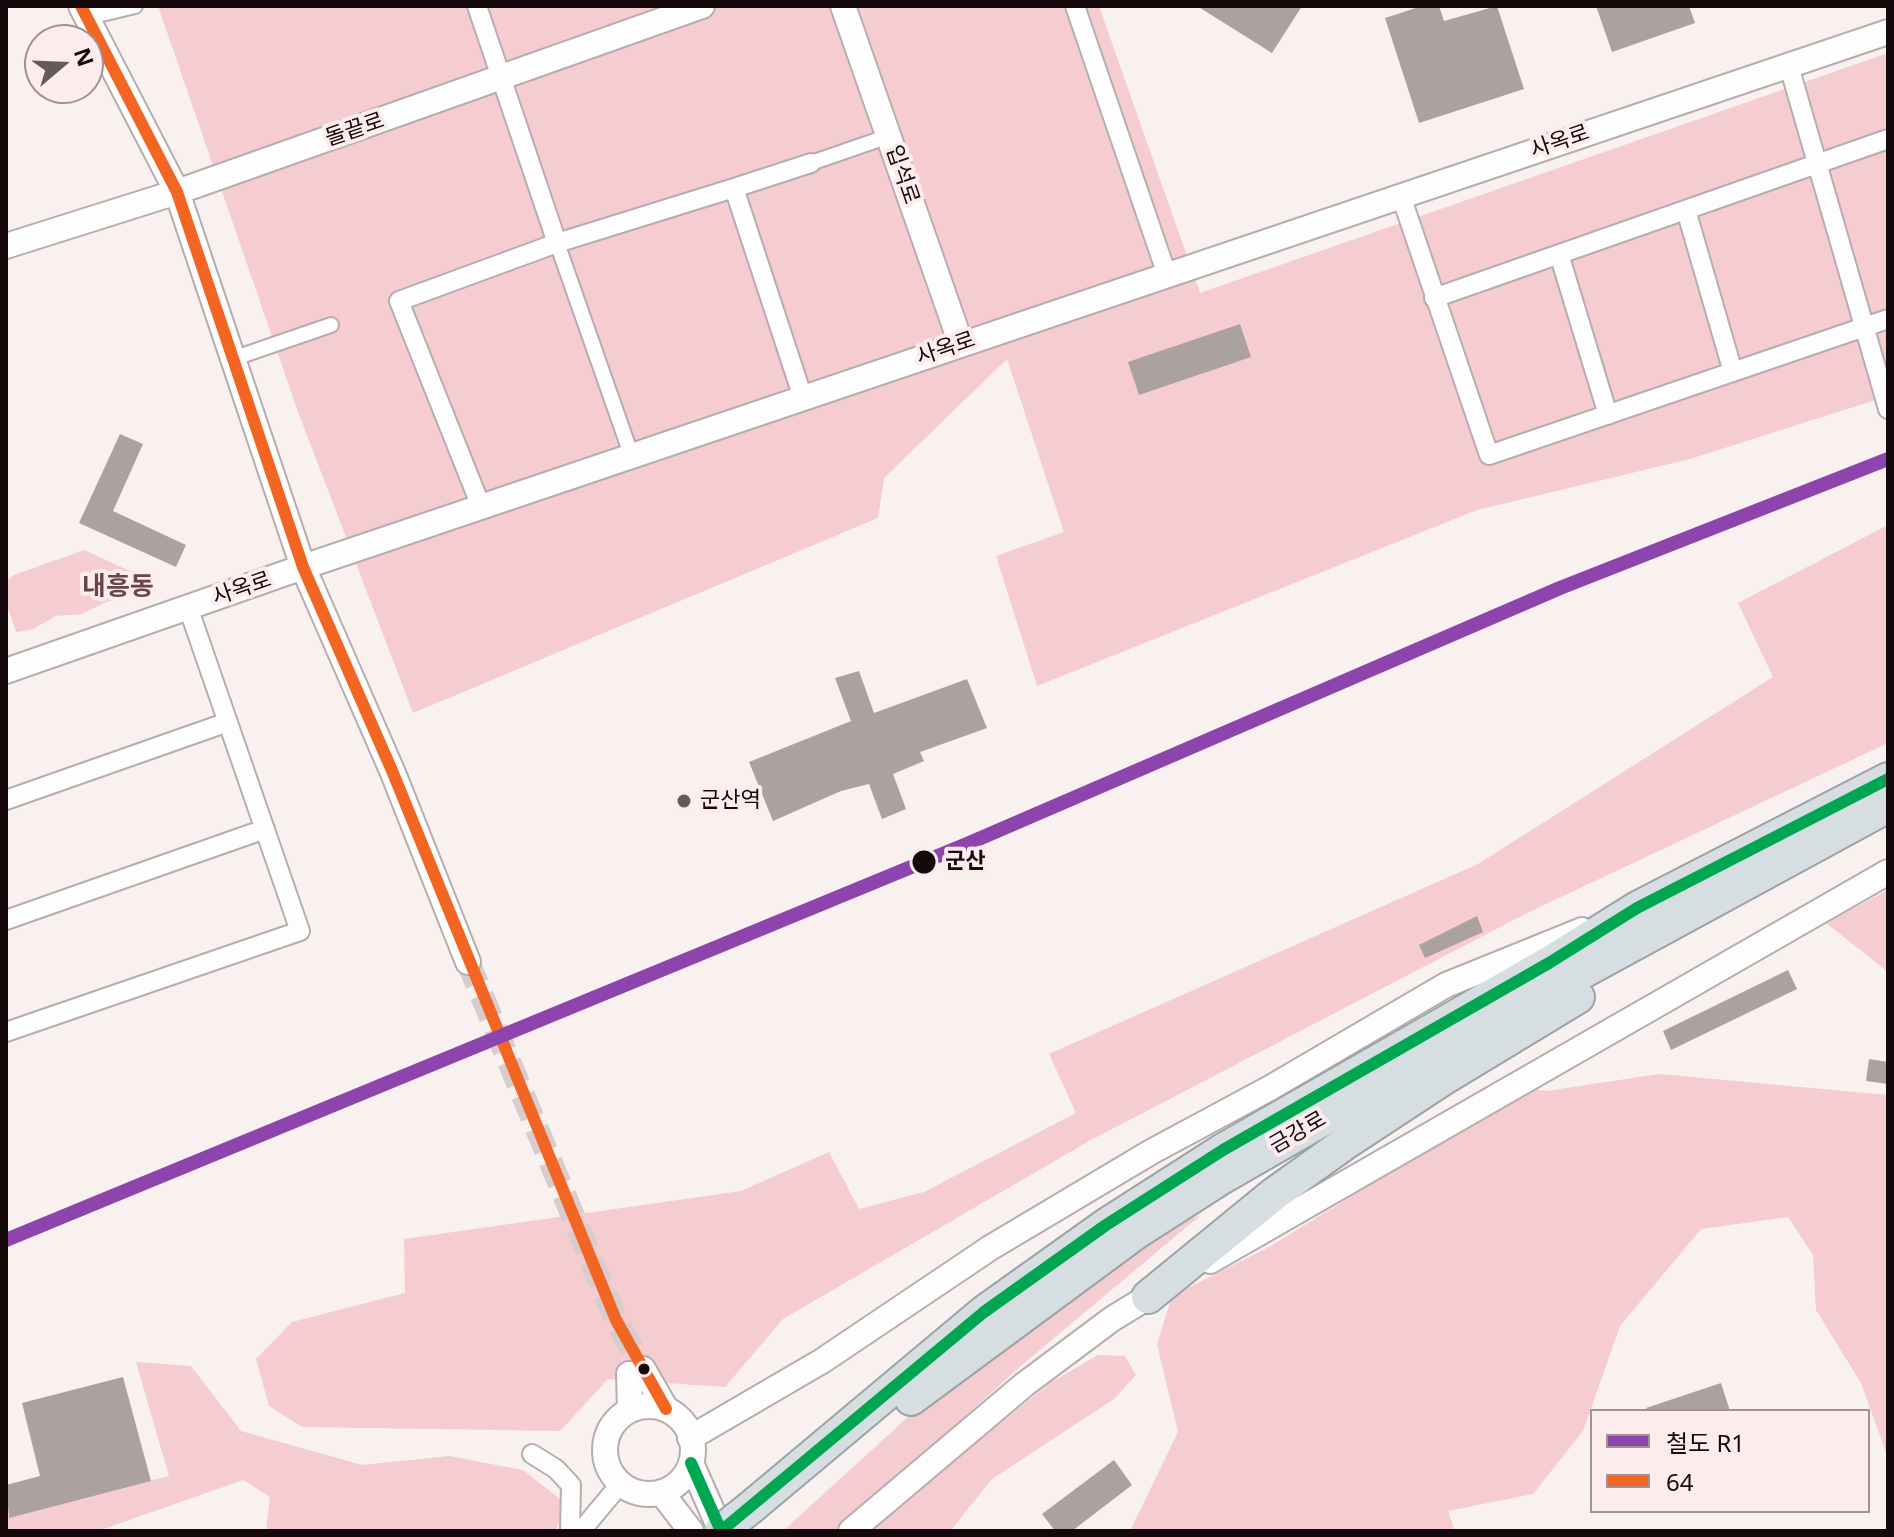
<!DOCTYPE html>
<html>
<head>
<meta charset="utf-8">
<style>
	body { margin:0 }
	#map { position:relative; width:1894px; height:1537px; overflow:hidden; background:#f9f0f0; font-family:"Noto Sans","Noto Sans KR",sans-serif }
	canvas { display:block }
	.frame { position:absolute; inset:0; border:8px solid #16090b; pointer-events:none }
	.legend { position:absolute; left:1590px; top:1409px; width:280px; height:104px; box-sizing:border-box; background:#fdeced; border:2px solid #a19193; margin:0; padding:10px 14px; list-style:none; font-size:24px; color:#16090b }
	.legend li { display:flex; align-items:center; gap:16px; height:40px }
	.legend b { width:40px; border:2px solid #a19193 }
	.north { position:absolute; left:24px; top:24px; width:80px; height:80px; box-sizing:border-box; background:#fdeced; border:2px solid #a19193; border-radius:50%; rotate:71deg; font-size:22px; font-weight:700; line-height:32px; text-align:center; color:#16090b }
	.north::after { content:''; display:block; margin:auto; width:28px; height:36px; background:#655a5b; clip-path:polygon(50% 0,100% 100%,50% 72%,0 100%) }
</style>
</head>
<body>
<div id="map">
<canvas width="1894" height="1537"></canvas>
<div class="frame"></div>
<ul class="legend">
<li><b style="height:10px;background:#8e44ad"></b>철도 R1</li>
<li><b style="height:10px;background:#f26522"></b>64</li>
</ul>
<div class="north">N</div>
</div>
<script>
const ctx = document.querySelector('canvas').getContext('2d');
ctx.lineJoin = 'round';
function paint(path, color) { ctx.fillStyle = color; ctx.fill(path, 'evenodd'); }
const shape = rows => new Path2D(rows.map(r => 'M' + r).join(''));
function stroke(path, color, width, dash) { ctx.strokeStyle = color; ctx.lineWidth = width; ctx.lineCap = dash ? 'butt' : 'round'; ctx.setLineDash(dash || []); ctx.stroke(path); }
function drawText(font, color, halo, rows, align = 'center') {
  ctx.font = font + ' "Noto Sans","Noto Sans KR",sans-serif'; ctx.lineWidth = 8; ctx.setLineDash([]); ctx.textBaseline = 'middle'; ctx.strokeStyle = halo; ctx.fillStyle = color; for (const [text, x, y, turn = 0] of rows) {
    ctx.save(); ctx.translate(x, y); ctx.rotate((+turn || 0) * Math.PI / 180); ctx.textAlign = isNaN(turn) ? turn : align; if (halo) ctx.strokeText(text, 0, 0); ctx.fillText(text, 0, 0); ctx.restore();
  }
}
paint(shape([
	[158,6,1099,6,1200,293,1888,53,1888,396,1690,459,1477,510,1037,686,996,556,1064,532,1007,359,884,478,878,518,413,713,297,409],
	[1888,525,1888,743,1527,913,1089,1141,783,1319,725,1387,608,1379,560,1431,302,1427,269,1406,256,1359,292,1322,405,1293,404,1239,741,1191,829,1152,859,1209,924,1192,1076,1113,1049,1054,1478,864,1773,677,1738,603],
	[84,550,132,572,141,583,139,594,106,602,82,614,56,616,31,630,16,632,6,602,6,582,14,575],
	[1888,890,1888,972,1826,923],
	[1659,1074,1888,1095,1888,1458,1861,1383,1816,1310,1813,1255,1788,1217,1701,1229,1620,1326,1583,1431,1533,1494,1448,1511,1455,1531,1130,1531,1178,1432,1157,1344,1172,1296,1271,1246,1525,1088,1547,1091],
	[1201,1215,1023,1364,838,1531,783,1531,908,1417,1161,1230],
	[1098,1355,1125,1356,1136,1375,1114,1399,992,1479,950,1531,867,1531,1050,1383],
	[136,1362,191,1366,241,1431,362,1465,449,1456,523,1470,569,1506,555,1531,266,1531,270,1497,243,1480,98,1531,6,1531,6,1517,169,1476]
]), '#f5ccd0');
paint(shape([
	[1197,6,1302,6,1272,53],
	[1422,6,1439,6,1444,21,1497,6,1524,89,1419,123,1385,18],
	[1596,6,1689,6,1695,23,1612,52],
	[1240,324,1251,357,1139,395,1128,362],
	[120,434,143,444,113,511,186,545,176,567,79,523],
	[859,671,874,713,967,679,987,728,920,752,924,761,893,774,906,809,882,819,869,784,841,791,773,821,749,762,851,721,835,678],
	[1477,916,1483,932,1425,958,1419,945],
	[1788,970,1797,989,1671,1050,1663,1031],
	[1869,1059,1888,1062,1888,1084,1866,1081],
	[123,1377,151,1481,9,1518,6,1485,40,1476,22,1403],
	[1721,1383,1730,1411,1647,1411,1646,1408],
	[1114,1460,1132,1485,1072,1531,1055,1531,1042,1514]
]), '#aba1a1');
stroke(shape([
	[468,962,616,1320,643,1369]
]), '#d7cdce', 24, [24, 12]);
const pedestrian = shape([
	[85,18,135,6],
	[811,163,889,136],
	[557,243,632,457],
	[232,359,331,325]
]);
const minor = shape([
	[477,6,557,243],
	[1075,6,1167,275],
	[1789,66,1888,409],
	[734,188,811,163],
	[1401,196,1489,455,1888,319],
	[1686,210,1733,372],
	[1559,254,1608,415],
	[1434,298,1888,139],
	[482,509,399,301,557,243,734,188,803,398],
	[6,800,228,722],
	[6,920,265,829],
	[6,1032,300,931,188,607],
	[532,1454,556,1469,571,1485,570,1531],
	[581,1531,621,1483]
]);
const tertiary = shape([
	[81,6,177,192,303,567,393,773,468,962],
	[843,6,961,344],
	[6,246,177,192,702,6],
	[6,671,303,567,1888,32],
	[1210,1261,1888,872],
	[643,1369,666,1409],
	[629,1374,630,1410],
	'605 1450a44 44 0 1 1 88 0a44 44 0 1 1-88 0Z',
	[690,1438,822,1361,990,1248,1151,1152,1270,1088,1446,985,1582,930],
	[691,1463,721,1531],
	[661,1492,691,1531],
	[851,1531,1025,1384,1112,1319,1161,1289]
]);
const trunk = shape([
	[1148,1297,1274,1194,1344,1144,1446,1077,1578,997],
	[911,1399,1137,1232,1218,1180,1522,1005,1888,806],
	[750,1508,984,1312,1106,1225,1223,1150,1549,963,1637,908,1888,779]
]);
stroke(pedestrian, '#b8adae', 18);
stroke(minor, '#b8adae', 22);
stroke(tertiary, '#b8adae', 28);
stroke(trunk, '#9aa2a6', 36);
stroke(pedestrian, '#fefdfd', 14);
stroke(minor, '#fefdfd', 18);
stroke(tertiary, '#fefdfd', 24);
stroke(trunk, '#d6dee2', 32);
const trunkBridge = shape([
	[721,1531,750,1508]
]);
stroke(trunkBridge, '#9aa2a6', 36, []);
stroke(trunkBridge, '#d6dee2', 32);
stroke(shape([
	[81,6,177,192,303,567,393,773,616,1320,666,1409]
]), '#f26522', 12);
stroke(shape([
	[691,1463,721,1531,984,1312,1106,1225,1223,1150,1549,963,1637,908,1888,779]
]), '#00a651', 12);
stroke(shape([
	[6,1240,967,844,1560,588,1888,459]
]), '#8e44ad', 14);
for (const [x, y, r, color] of [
	[684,801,8,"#655a5b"],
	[924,862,13,"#16090b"],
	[644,1369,7,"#16090b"]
]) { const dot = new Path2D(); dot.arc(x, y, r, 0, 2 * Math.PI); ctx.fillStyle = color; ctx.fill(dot); stroke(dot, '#fdeced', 3); }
drawText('22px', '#16090b', '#fdeced', [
	["돌끝로",355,130,-19],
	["사옥로",1560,142,-19],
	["입석로",902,175,71],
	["사옥로",946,349,-19],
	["사옥로",242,589,-19],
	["금강로",1298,1133,-30]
]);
drawText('22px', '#16090b', '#fdeced', [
	["군산역",700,801]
], 'left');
drawText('bold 22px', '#16090b', '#fdeced', [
	["군산",945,862]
], 'left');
drawText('bold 26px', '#67464a', '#fdeced', [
	["내흥동",118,588]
]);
</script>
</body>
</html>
